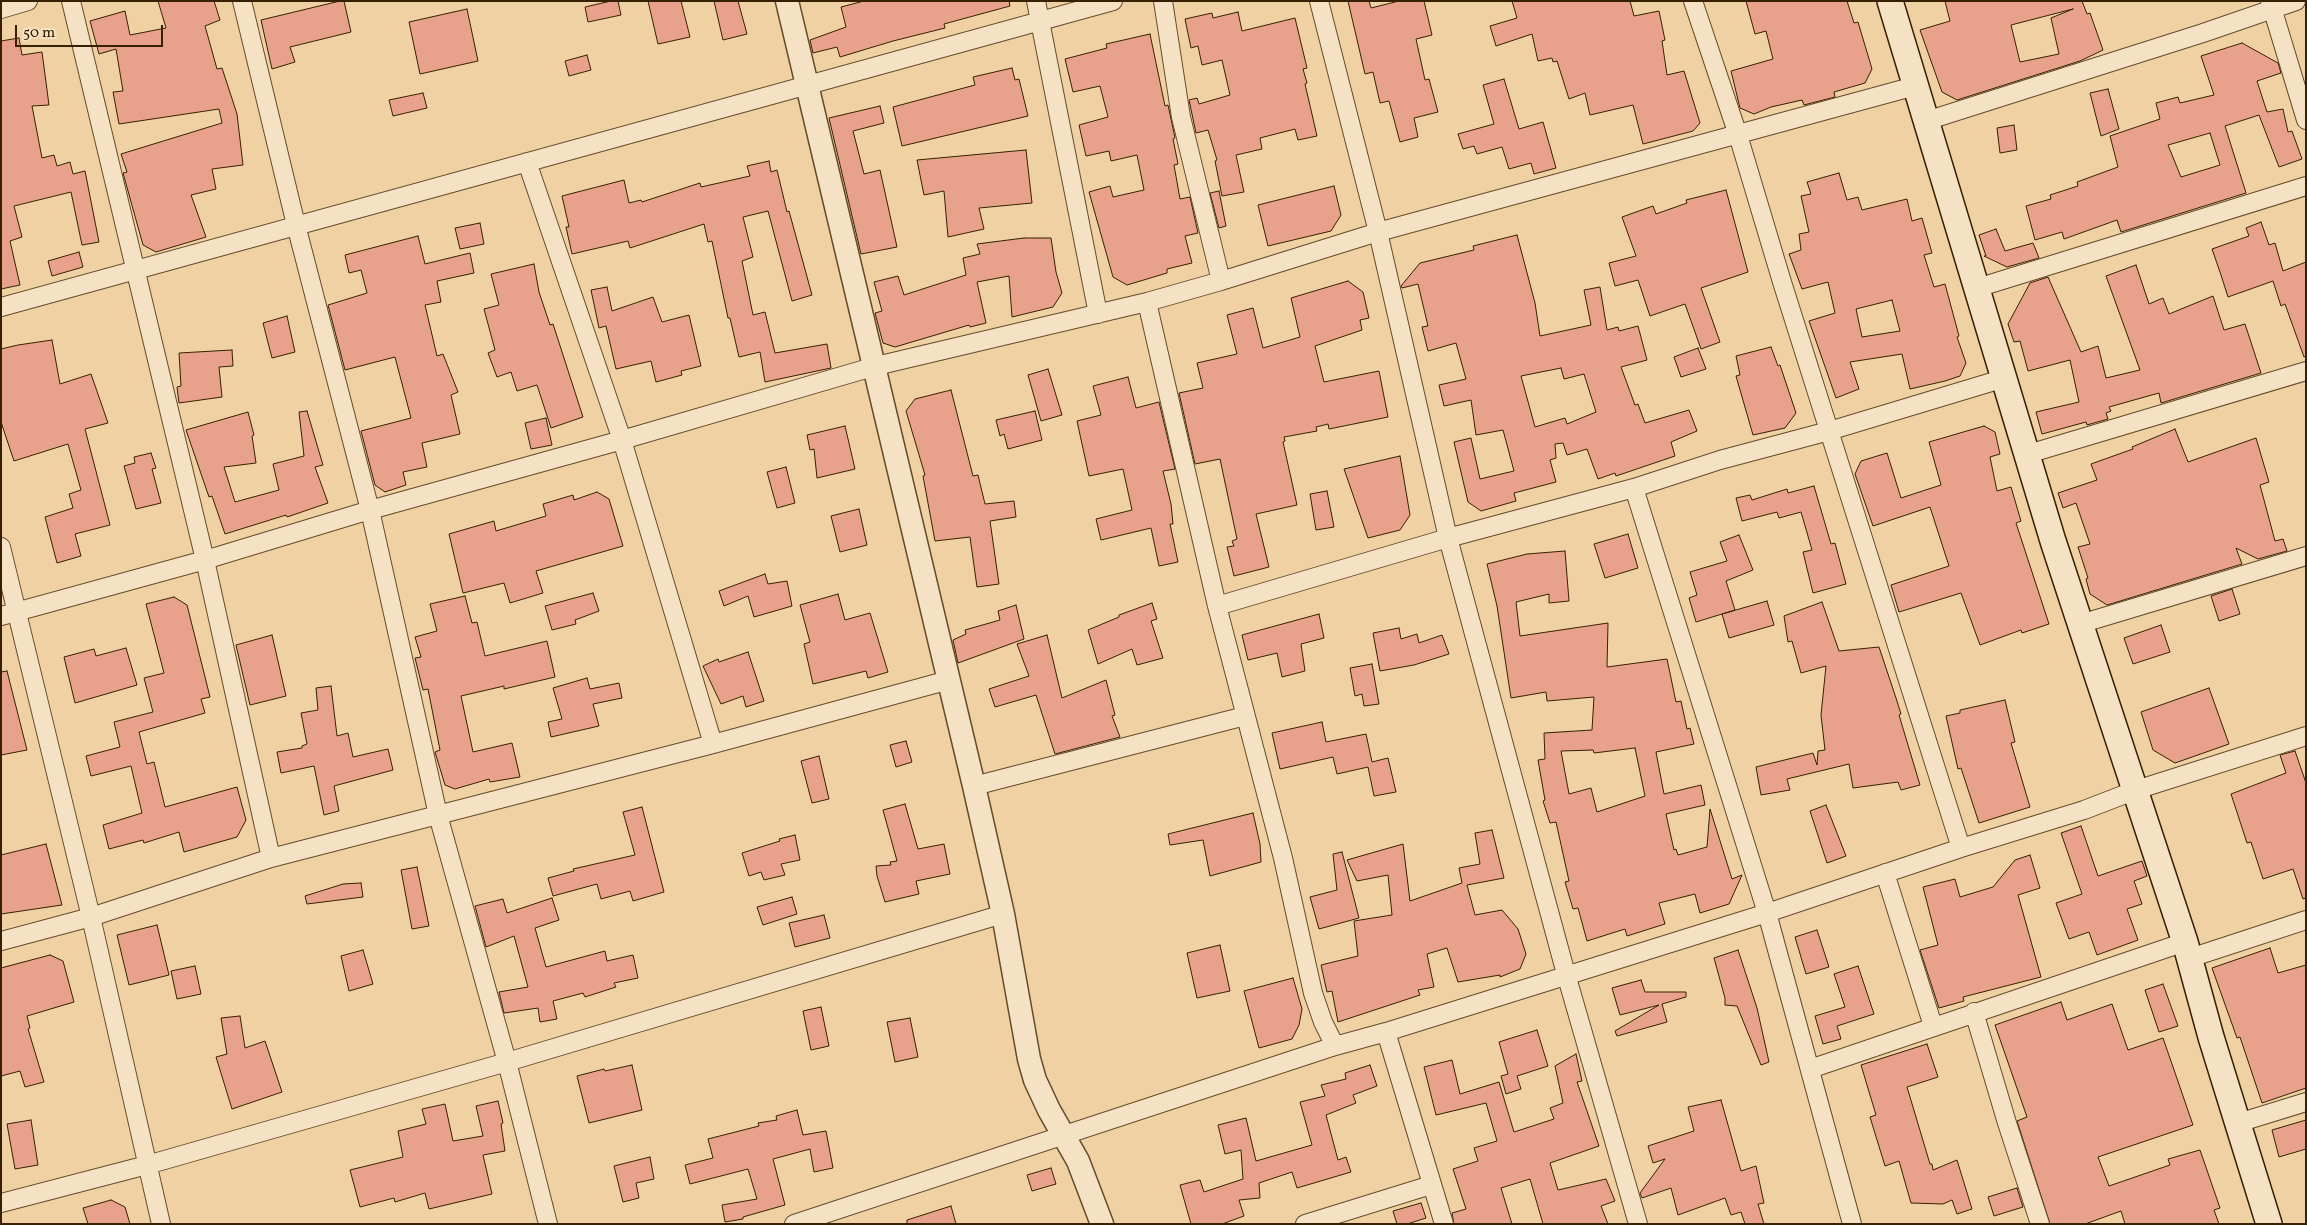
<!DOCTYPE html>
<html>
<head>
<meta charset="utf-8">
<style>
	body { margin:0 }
	#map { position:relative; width:2307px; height:1225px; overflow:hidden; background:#efd1a3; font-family:Vollkorn,serif }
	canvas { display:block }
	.frame { position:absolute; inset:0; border:2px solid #362000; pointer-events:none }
	.scale { position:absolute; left:15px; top:25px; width:148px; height:22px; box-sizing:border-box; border:2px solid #362000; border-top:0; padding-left:6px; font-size:15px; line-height:18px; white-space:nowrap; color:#362000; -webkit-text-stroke:4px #f5e1c3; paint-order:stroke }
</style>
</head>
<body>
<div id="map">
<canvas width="2307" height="1225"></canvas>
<div class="frame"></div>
<div class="scale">50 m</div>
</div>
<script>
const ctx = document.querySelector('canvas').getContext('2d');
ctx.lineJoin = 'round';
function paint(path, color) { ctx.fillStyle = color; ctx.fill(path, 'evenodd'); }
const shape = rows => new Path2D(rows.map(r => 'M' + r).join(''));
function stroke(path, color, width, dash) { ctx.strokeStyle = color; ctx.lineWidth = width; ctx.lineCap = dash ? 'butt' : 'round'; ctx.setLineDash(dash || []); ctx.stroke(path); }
const building = shape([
	[158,1,214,1,220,20,205,26,217,69,222,68,237,114,243,165,212,169,216,189,191,195,206,237,156,252,143,245,123,173,127,172,121,154,222,123,219,109,119,124,113,92,123,91,116,49,99,54,90,21,125,11,130,35,166,28,158,1],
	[340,1,344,1,351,32,290,47,295,62,272,69,261,20,340,1],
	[611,1,618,1,621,15,588,22,585,7,611,1],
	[648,1,681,1,690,37,658,44,648,1],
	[714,1,738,1,747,34,723,40,714,1],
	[864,1,1009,1,1010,6,944,24,945,28,893,41,840,57,837,47,813,53,810,40,846,27,841,7,864,1],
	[1348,1,1369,1,1371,8,1399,1,1424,1,1432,35,1416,39,1425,80,1429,79,1438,112,1414,118,1418,137,1400,142,1389,101,1380,103,1373,72,1365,74,1348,1],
	[1512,1,1630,1,1634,16,1659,11,1665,40,1662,41,1667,75,1684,71,1700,123,1693,131,1643,144,1633,105,1590,115,1585,93,1569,99,1557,61,1553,62,1552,58,1538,61,1532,34,1496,46,1490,26,1517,18,1512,1],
	[1746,1,1847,1,1854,23,1858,22,1872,69,1865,83,1834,92,1835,97,1804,105,1802,100,1771,107,1754,114,1740,108,1731,71,1773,59,1766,31,1755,34,1746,1],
	[1945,1,2082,1,2087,14,2090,13,2103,50,2080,61,1957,100,1942,92,1920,30,1950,21,1945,1],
	[2073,9,2051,18,2059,54,2020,62,2011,25,2073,9],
	[467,9,478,61,420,74,409,22,467,9],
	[1238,12,1242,31,1295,18,1307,68,1303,69,1307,83,1305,84,1317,136,1298,140,1295,129,1260,138,1262,149,1236,155,1244,192,1222,196,1215,161,1217,160,1208,130,1196,133,1189,100,1197,98,1199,104,1230,95,1222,60,1202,65,1198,46,1191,48,1185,19,1212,13,1213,18,1238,12],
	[1150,34,1165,106,1168,105,1175,138,1173,139,1178,164,1174,165,1180,199,1190,197,1198,233,1185,236,1192,263,1167,269,1167,273,1127,285,1113,277,1089,192,1110,186,1113,197,1144,190,1137,155,1111,161,1109,151,1086,156,1079,125,1108,117,1100,86,1073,92,1065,59,1107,48,1106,44,1150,34],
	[19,38,22,55,42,52,49,105,32,106,42,158,54,155,57,166,70,162,73,174,85,171,99,242,82,245,71,192,14,206,22,237,10,241,20,285,1,289,1,41,19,38],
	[2242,43,2278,63,2281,73,2257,81,2267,112,2283,109,2288,132,2292,131,2302,159,2279,167,2259,115,2225,126,2246,193,2121,232,2117,220,2064,239,2062,232,2035,240,2026,206,2051,199,2050,195,2078,186,2077,182,2118,167,2110,136,2160,119,2156,103,2178,97,2180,103,2214,95,2201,56,2242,43],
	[2210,133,2220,165,2181,177,2168,145,2210,133],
	[587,55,591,70,569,76,565,61,587,55],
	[1012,68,1015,80,1019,79,1028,116,902,146,893,107,975,85,973,77,1012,68],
	[1504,79,1519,129,1543,122,1556,168,1534,174,1531,163,1509,169,1502,147,1477,154,1474,146,1463,149,1458,134,1494,124,1483,85,1504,79],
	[2108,89,2119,129,2101,136,2090,93,2108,89],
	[423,93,427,108,393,116,389,100,423,93],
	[880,106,884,123,853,131,864,174,880,170,897,247,861,254,829,118,880,106],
	[2014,125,2017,150,2000,153,1997,128,2014,125],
	[1026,150,1032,203,979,208,984,229,948,237,944,191,924,195,917,160,1026,150],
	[769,161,771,172,777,170,787,212,789,211,812,295,792,301,768,211,743,217,753,257,742,261,753,315,765,312,775,353,827,344,831,368,765,382,760,352,739,357,730,318,728,318,712,241,708,242,704,224,630,248,628,241,572,254,566,227,569,227,562,196,624,180,629,203,641,200,642,202,700,183,701,187,750,176,747,166,769,161],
	[1839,173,1847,200,1858,197,1862,210,1907,199,1912,221,1922,218,1932,253,1924,255,1934,287,1945,284,1959,336,1957,337,1966,363,1960,376,1945,381,1910,389,1902,354,1850,362,1859,389,1836,398,1809,321,1835,313,1828,282,1802,289,1789,254,1801,250,1799,234,1809,232,1801,196,1811,194,1807,182,1839,173],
	[1892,300,1900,331,1862,337,1856,309,1892,300],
	[1334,186,1341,215,1331,231,1268,246,1258,205,1334,186],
	[1726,190,1748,272,1701,288,1720,342,1701,349,1685,304,1650,316,1638,280,1615,286,1609,263,1636,256,1622,217,1653,206,1656,214,1687,203,1686,200,1726,190],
	[1219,191,1226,226,1219,228,1210,193,1219,191],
	[2261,222,2269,245,2275,243,2283,271,2306,262,2306,356,2304,357,2285,304,2281,306,2273,281,2228,297,2221,275,2212,249,2249,236,2246,228,2261,222],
	[480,223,484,244,460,249,455,228,480,223],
	[1996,229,2005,251,2033,243,2039,258,2007,267,1984,256,1986,256,1979,235,1996,229],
	[1517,235,1535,303,1540,336,1591,325,1584,290,1600,287,1607,330,1618,327,1619,331,1638,326,1647,360,1621,367,1635,405,1638,404,1645,423,1689,410,1697,431,1671,442,1675,456,1616,476,1615,473,1598,479,1587,449,1567,455,1563,443,1555,444,1556,458,1550,460,1556,482,1514,493,1516,501,1481,511,1468,502,1454,442,1471,438,1480,479,1514,471,1503,430,1476,435,1471,400,1444,406,1439,385,1466,379,1456,343,1428,351,1422,327,1428,326,1418,284,1402,288,1401,286,1420,263,1474,250,1473,246,1517,235],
	[1561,368,1564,379,1584,374,1596,412,1567,424,1565,418,1535,427,1521,376,1561,368],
	[418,236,425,264,470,253,474,273,437,281,441,302,425,305,437,356,443,354,458,392,451,395,460,434,422,443,427,467,403,472,406,485,385,492,375,485,361,431,411,418,395,357,345,370,328,305,367,293,361,270,349,273,345,255,418,236],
	[1024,238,1051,238,1056,272,1062,293,1053,307,1012,317,1009,276,977,282,986,323,970,327,969,325,895,347,883,343,875,313,882,311,874,282,898,276,904,295,966,275,963,258,980,254,977,244,1024,238],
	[79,252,83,267,52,276,48,261,79,252],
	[534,264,539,292,550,325,553,324,583,417,551,428,537,385,517,391,511,372,497,377,488,353,495,350,484,309,499,305,491,274,534,264],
	[2136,265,2149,304,2163,298,2169,314,2213,296,2224,330,2245,324,2261,373,2161,403,2159,393,2109,407,2111,411,2106,413,2108,419,2087,425,2086,422,2042,434,2036,412,2079,402,2070,360,2028,371,2020,341,2014,342,2008,324,2030,283,2048,277,2081,352,2098,346,2106,378,2140,370,2106,276,2136,265],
	[1348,281,1363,292,1369,318,1360,320,1362,330,1315,346,1324,382,1379,371,1388,417,1329,429,1328,424,1316,427,1317,431,1284,437,1285,441,1283,442,1297,505,1256,514,1269,567,1234,576,1227,547,1234,546,1232,541,1237,539,1220,459,1195,464,1179,393,1203,388,1197,363,1237,354,1227,315,1253,308,1263,348,1300,337,1291,298,1348,281],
	[607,287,612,311,653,297,662,322,689,315,701,366,681,371,682,375,656,382,651,361,616,369,606,326,599,328,591,290,607,287],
	[287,316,295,352,272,358,263,323,287,316],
	[52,340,60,384,91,374,108,423,85,429,110,525,75,534,81,556,57,563,45,517,73,508,69,494,81,490,68,444,14,461,1,422,1,349,18,345,52,340],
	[1771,347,1778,366,1780,365,1796,413,1785,428,1753,435,1736,376,1740,375,1736,356,1771,347],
	[1698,348,1706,369,1681,377,1674,357,1698,348],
	[232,350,233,366,219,367,222,397,179,403,177,387,181,386,179,353,232,350],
	[1048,369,1062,415,1041,421,1028,375,1048,369],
	[1128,377,1136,408,1159,402,1175,469,1163,471,1171,504,1173,524,1170,524,1178,562,1159,566,1151,528,1101,540,1096,519,1132,510,1123,469,1089,476,1077,421,1101,415,1093,386,1128,377],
	[951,390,973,476,978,475,985,504,1014,501,1016,517,990,521,999,584,977,587,970,537,935,541,923,476,925,475,906,411,915,399,951,390],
	[307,411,323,465,315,467,328,503,287,517,286,515,225,534,212,496,209,497,186,430,248,412,254,435,252,436,256,463,224,467,235,502,279,490,273,464,304,456,299,412,307,411],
	[1035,411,1042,440,1008,449,1004,434,1000,436,996,420,1035,411],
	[546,418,552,445,531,449,525,423,546,418],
	[845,426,855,469,817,478,814,449,810,450,807,435,845,426],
	[1984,426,1995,432,2000,454,1990,457,1997,491,2011,487,2021,521,2016,523,2049,624,2022,633,2021,630,1980,645,1961,593,1899,612,1891,585,1949,566,1930,507,1873,526,1855,474,1861,461,1887,453,1901,498,1941,485,1929,442,1984,426],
	[2175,429,2188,462,2256,438,2269,482,2260,485,2275,541,2283,539,2287,551,2258,559,2236,548,2242,564,2107,605,2090,594,2086,579,2088,578,2078,547,2090,544,2076,503,2063,508,2058,493,2097,480,2091,464,2133,449,2132,447,2175,429],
	[151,453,156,468,152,469,161,503,136,509,124,466,135,463,134,457,151,453],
	[1400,456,1410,515,1400,530,1368,538,1344,469,1400,456],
	[786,467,795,503,777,508,767,472,786,467],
	[1814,486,1831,544,1835,543,1846,584,1813,593,1803,552,1812,550,1801,512,1779,518,1777,512,1742,521,1736,498,1750,495,1752,500,1787,489,1788,493,1814,486],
	[1327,491,1334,527,1316,530,1310,494,1327,491],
	[597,492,609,499,623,546,536,571,543,593,510,603,504,583,463,593,449,534,494,521,496,531,546,516,543,504,573,495,574,500,597,492],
	[859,509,867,545,840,552,831,516,859,509],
	[1628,534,1638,568,1605,578,1594,544,1628,534],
	[1739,535,1753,570,1726,581,1735,610,1696,622,1689,598,1697,595,1690,572,1727,561,1720,542,1739,535],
	[1565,551,1569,601,1549,603,1549,594,1516,602,1520,636,1608,623,1607,667,1667,659,1676,702,1681,701,1687,729,1690,728,1694,744,1656,752,1664,794,1701,785,1705,805,1666,814,1674,850,1676,849,1678,855,1707,847,1710,809,1732,879,1742,875,1729,904,1700,913,1695,894,1659,903,1665,924,1627,936,1625,929,1587,941,1578,908,1573,909,1565,882,1569,881,1556,822,1550,823,1543,801,1545,800,1538,760,1545,759,1544,733,1592,730,1594,697,1547,701,1546,692,1511,698,1497,606,1487,564,1527,554,1565,551],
	[1635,748,1645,796,1597,812,1591,788,1569,794,1561,751,1593,750,1594,753,1635,748],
	[765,574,768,584,787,581,792,606,754,617,748,596,724,606,719,591,765,574],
	[2232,589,2240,614,2219,621,2211,596,2232,589],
	[593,593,599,611,575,620,576,624,552,630,545,606,593,593],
	[838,594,845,620,870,613,888,672,868,678,866,671,813,684,804,644,810,642,800,605,838,594],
	[465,596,472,623,477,622,485,656,547,641,555,677,504,689,504,686,461,696,473,752,512,743,520,777,490,782,489,779,455,789,445,785,435,752,440,750,428,689,423,690,415,658,421,657,415,637,437,631,430,604,465,596],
	[174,597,187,605,210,697,201,699,205,713,139,732,147,764,154,762,165,807,237,787,246,820,237,837,184,852,179,832,144,843,143,840,109,849,103,825,142,813,131,766,91,776,86,756,120,747,114,722,153,712,144,678,164,673,146,604,174,597],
	[1767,601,1774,625,1729,638,1722,614,1767,601],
	[1822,602,1839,651,1879,647,1896,698,1901,714,1899,715,1920,785,1901,790,1898,782,1853,788,1849,764,1787,779,1790,790,1761,795,1756,767,1813,753,1817,765,1818,751,1825,750,1821,715,1826,666,1801,673,1792,641,1788,642,1784,616,1822,602],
	[1152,603,1157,619,1151,621,1163,658,1137,665,1132,649,1098,664,1088,630,1119,617,1119,615,1152,603],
	[1016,605,1024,639,958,663,953,640,966,634,965,630,1000,620,998,611,1016,605],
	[1319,614,1324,638,1301,644,1305,671,1282,677,1277,653,1248,660,1242,635,1319,614],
	[2161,625,2170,652,2133,664,2124,638,2161,625],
	[1399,628,1401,639,1417,634,1419,643,1442,635,1449,654,1414,665,1380,671,1373,633,1399,628],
	[272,635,286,696,250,705,236,645,272,635],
	[1047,635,1062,698,1106,680,1115,715,1112,716,1120,737,1055,754,1036,695,995,707,989,689,1029,676,1017,644,1047,635],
	[126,648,137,685,75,703,64,657,94,649,96,656,126,648],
	[748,652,764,701,746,707,743,696,721,704,703,666,718,659,719,662,748,652],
	[1372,664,1379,704,1364,706,1362,694,1355,696,1350,668,1372,664],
	[7,671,27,750,1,755,1,672,7,671],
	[587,678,590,689,619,683,622,698,593,704,599,726,551,737,548,722,562,719,553,688,587,678],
	[331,686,337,736,348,733,353,757,388,749,393,770,334,786,339,811,324,815,314,766,281,773,277,752,302,748,302,746,307,744,301,713,318,710,316,688,331,686],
	[2209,688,2229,744,2175,763,2153,750,2141,712,2209,688],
	[2005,700,2015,742,2011,743,2030,807,1979,823,1961,768,1958,769,1946,716,1960,713,1960,710,2005,700],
	[1322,722,1326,742,1366,734,1372,762,1388,758,1396,792,1374,796,1368,767,1337,774,1333,757,1280,769,1272,733,1322,722],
	[906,741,912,762,896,767,890,745,906,741],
	[2295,751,2306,783,2306,898,2303,899,2293,869,2263,879,2251,842,2247,843,2231,794,2286,773,2280,755,2295,751],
	[819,756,829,799,812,803,801,761,819,756],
	[905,804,918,849,944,844,950,874,916,881,919,894,885,902,877,876,876,866,891,865,890,862,897,861,883,810,905,804],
	[1826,805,1846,856,1827,863,1810,811,1826,805],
	[642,807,664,892,633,901,630,891,601,899,597,884,553,896,548,878,574,871,573,869,635,855,623,812,642,807],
	[1253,813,1260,844,1261,862,1210,876,1203,840,1170,845,1168,834,1253,813],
	[2081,826,2098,876,2142,861,2147,876,2134,881,2142,904,2127,909,2138,940,2097,955,2089,932,2069,939,2056,903,2082,894,2061,833,2081,826],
	[1492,830,1504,878,1467,885,1475,915,1502,910,1518,929,1526,954,1520,969,1500,977,1500,975,1458,982,1447,948,1427,954,1434,987,1418,990,1420,995,1338,1022,1332,991,1327,992,1321,965,1358,956,1354,921,1392,915,1388,875,1357,881,1347,860,1403,844,1410,901,1462,883,1459,868,1480,864,1475,833,1492,830],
	[795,835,800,860,781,864,785,875,764,880,761,872,749,876,742,853,780,841,779,839,795,835],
	[46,844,62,905,1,914,1,855,46,844],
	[1342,852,1359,918,1319,929,1310,897,1337,890,1333,854,1342,852],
	[2030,855,2040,888,2018,895,2041,977,1963,997,1964,1001,1939,1008,1920,950,1938,945,1923,887,1955,879,1960,897,1993,887,2015,860,2030,855],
	[417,867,429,926,412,929,401,870,417,867],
	[361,883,363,897,307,904,305,896,343,884,361,883],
	[792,897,797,914,763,925,757,907,792,897],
	[552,898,559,920,535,928,546,967,605,951,607,961,633,955,638,978,614,983,616,987,585,997,583,993,553,1001,557,1019,540,1022,538,1008,504,1013,499,992,528,987,514,936,486,947,475,906,503,899,507,913,552,898],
	[824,915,830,938,795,947,789,923,824,915],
	[157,925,169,975,129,985,117,935,157,925],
	[1817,930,1829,967,1806,974,1795,937,1817,930],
	[1220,945,1230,991,1197,998,1187,953,1220,945],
	[2270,948,2278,973,2306,965,2306,1088,2262,1103,2240,1037,2237,1038,2212,968,2270,948],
	[363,950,373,984,349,991,341,956,363,950],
	[1738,950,1757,1008,1769,1062,1761,1065,1737,1006,1725,1005,1725,998,1714,958,1738,950],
	[50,955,63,961,74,1002,27,1016,30,1028,28,1029,44,1082,25,1087,20,1071,1,1076,1,968,50,955],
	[195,966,201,994,177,999,171,971,195,966],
	[1858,966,1874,1014,1837,1026,1841,1039,1823,1044,1815,1016,1845,1007,1834,974,1858,966],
	[1293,978,1302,1009,1299,1025,1292,1039,1259,1048,1244,991,1293,978],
	[1641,980,1645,992,1686,992,1686,997,1662,1004,1667,1022,1617,1036,1615,1031,1659,1005,1620,1015,1612,988,1641,980],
	[2163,984,2178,1026,2159,1032,2145,990,2163,984],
	[2061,1002,2067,1020,2112,1004,2128,1050,2163,1038,2193,1125,2098,1157,2109,1186,2170,1165,2168,1159,2200,1150,2220,1208,2214,1210,2219,1224,2125,1224,2121,1211,2085,1224,2050,1224,2017,1121,2027,1117,1995,1025,2061,1002],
	[821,1007,829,1046,811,1050,803,1011,821,1007],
	[240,1016,245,1048,265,1041,282,1092,232,1109,216,1057,227,1054,221,1018,240,1016],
	[910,1018,918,1057,895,1062,887,1022,910,1018],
	[1537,1030,1548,1066,1517,1076,1521,1089,1506,1094,1501,1076,1508,1074,1499,1042,1537,1030],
	[1927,1044,1938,1077,1907,1087,1930,1164,1932,1164,1933,1170,1957,1160,1972,1209,1957,1214,1952,1200,1943,1204,1911,1203,1899,1161,1885,1166,1870,1117,1876,1115,1861,1065,1927,1044],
	[1576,1054,1582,1081,1577,1082,1599,1146,1550,1163,1558,1190,1606,1179,1615,1201,1601,1206,1608,1224,1543,1224,1530,1179,1501,1188,1512,1224,1454,1224,1452,1213,1466,1209,1453,1169,1478,1161,1474,1148,1497,1141,1486,1103,1436,1115,1424,1067,1452,1060,1460,1094,1499,1082,1514,1132,1554,1119,1550,1108,1563,1103,1555,1066,1576,1054],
	[632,1065,642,1110,589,1123,577,1076,604,1069,605,1071,632,1065],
	[1370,1065,1377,1086,1353,1095,1356,1103,1326,1115,1338,1160,1346,1157,1351,1172,1297,1188,1292,1172,1259,1183,1260,1198,1239,1200,1244,1216,1222,1224,1191,1224,1180,1185,1200,1180,1204,1192,1243,1179,1241,1150,1225,1154,1218,1125,1246,1118,1256,1161,1312,1145,1300,1102,1325,1096,1321,1085,1346,1079,1345,1073,1370,1065],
	[1721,1100,1741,1171,1756,1166,1764,1203,1758,1204,1764,1224,1745,1224,1741,1212,1731,1215,1725,1198,1678,1215,1671,1188,1642,1198,1640,1193,1665,1159,1653,1163,1648,1146,1694,1131,1688,1107,1721,1100],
	[498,1101,503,1123,501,1124,505,1151,483,1155,492,1194,429,1209,425,1193,395,1202,394,1198,360,1207,350,1170,403,1157,398,1131,426,1124,422,1109,445,1104,453,1141,483,1136,476,1106,498,1101],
	[797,1110,803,1135,826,1131,833,1168,814,1172,810,1149,773,1159,785,1205,743,1217,743,1219,725,1222,722,1205,757,1199,748,1169,690,1184,685,1165,713,1158,708,1139,759,1126,758,1123,777,1120,776,1116,797,1110],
	[31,1120,38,1165,15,1169,7,1124,31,1120],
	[2306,1120,2306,1149,2279,1157,2272,1130,2306,1120],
	[650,1157,654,1179,636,1183,639,1198,623,1202,614,1166,650,1157],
	[1051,1168,1056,1184,1032,1191,1027,1175,1051,1168],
	[2017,1188,2023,1207,1994,1216,1988,1197,2017,1188],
	[111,1200,125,1207,130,1224,88,1224,83,1208,111,1200],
	[1421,1203,1426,1218,1407,1224,1397,1224,1393,1211,1421,1203],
	[951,1206,956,1224,907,1224,907,1220,951,1206]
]);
paint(building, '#e8a28c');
stroke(building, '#362000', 1);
const minor = shape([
	[71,1,205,560,271,858],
	[242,1,296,225,370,510,438,815,507,1062,548,1224],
	[1036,1,1098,314],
	[1163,1,1181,117,1221,281],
	[1319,1,1378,232,1448,538,1566,974,1638,1224],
	[1693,1,1738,135,1782,282,1961,848],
	[2270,1,2306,120],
	[1,9,28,1],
	[1926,121,2203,33,2296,1],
	[527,162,622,440,713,744],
	[1977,288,2306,186],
	[1147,302,1217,606,1283,858,1313,993,1323,1022,1335,1046],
	[1,307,1113,1],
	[2028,454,2306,371],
	[1634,488,1767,913,1852,1224],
	[1,547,91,917,161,1224],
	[1217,606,1448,538,1634,488,1720,460,1829,431,2005,378],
	[1,616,205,560,370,510,622,440,876,366,1147,302,1221,281,1378,232,1915,86],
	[2080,624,2306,556],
	[974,786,1245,716],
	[1885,873,1933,1026],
	[1,941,91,917,271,858,713,744,949,680],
	[2190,958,2306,920],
	[1974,1012,2007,1123,2040,1224],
	[1386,1032,1444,1224],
	[1810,1069,2185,942],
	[2238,1123,2306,1102],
	[1,1203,147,1165,507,1062,1003,914],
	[794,1224,1335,1046,1386,1032,1767,913,1961,848,2084,810,2136,790,2306,736],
	[1305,1224,1431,1185]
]);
const tertiary = shape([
	[787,1,974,786,1003,914,1029,1059,1035,1080,1049,1110,1078,1161,1102,1224]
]);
const secondary = shape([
	[1890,1,2053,541,2185,942,2211,1037,2269,1224]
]);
stroke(minor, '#644c29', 20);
stroke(tertiary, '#644c29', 25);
stroke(secondary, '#362000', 28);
stroke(minor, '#f5e1c3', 18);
stroke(tertiary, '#f5e1c3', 22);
stroke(secondary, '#f5e1c3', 25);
</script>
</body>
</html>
